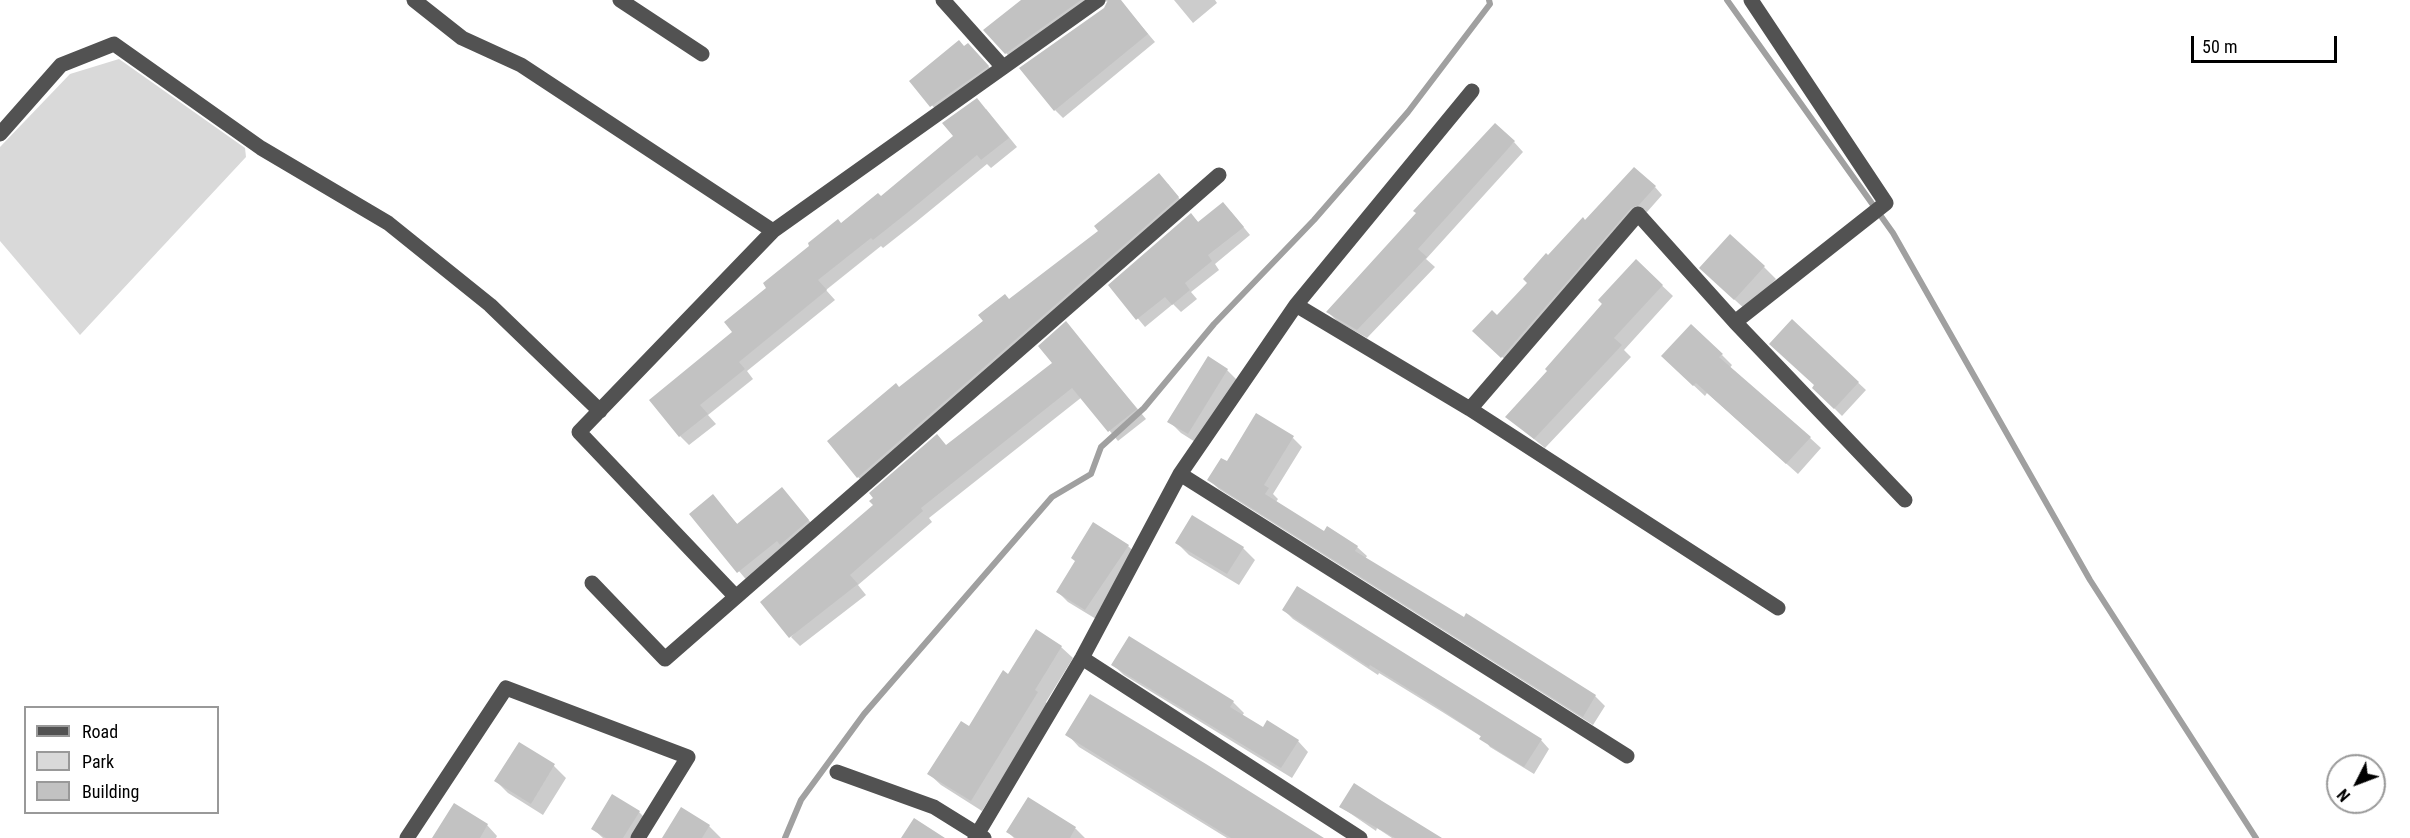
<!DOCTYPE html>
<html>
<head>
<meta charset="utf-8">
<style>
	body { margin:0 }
	#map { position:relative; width:2410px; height:838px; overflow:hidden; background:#fff; font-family:"Roboto Condensed",sans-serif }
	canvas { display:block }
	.legend { position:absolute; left:24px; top:706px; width:195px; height:108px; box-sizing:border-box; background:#fff; border:2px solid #999; margin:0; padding:8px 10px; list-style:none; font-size:18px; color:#000 }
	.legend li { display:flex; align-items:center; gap:12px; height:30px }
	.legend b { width:30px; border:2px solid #999 }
	.north { position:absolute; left:2326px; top:754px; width:60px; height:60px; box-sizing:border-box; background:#fff; border:2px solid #999; border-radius:50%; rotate:228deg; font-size:16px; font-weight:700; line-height:24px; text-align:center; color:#000 }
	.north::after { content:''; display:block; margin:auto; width:21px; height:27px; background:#000; clip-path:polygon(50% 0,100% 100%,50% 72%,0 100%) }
	.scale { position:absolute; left:2191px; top:36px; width:146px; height:27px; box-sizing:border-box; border:3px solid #000; border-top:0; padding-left:8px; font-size:18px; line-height:21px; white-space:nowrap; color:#000; -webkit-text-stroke:4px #fff; paint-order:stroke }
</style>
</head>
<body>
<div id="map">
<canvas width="2410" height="838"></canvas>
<ul class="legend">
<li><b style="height:8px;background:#525252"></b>Road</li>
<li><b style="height:16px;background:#d9d9d9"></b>Park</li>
<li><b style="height:16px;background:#c2c2c2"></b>Building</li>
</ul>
<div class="north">N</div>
<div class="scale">50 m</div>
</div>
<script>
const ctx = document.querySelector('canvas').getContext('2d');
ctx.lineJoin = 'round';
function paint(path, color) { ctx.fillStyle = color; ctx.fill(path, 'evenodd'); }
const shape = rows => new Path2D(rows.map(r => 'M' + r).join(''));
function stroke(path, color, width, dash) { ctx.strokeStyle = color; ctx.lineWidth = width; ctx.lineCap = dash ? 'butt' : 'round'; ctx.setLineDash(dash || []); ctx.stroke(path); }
paint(shape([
	[119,59,245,148,246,157,80,335,0,241,0,147,70,74]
]), '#d9d9d9');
paint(shape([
	[1024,0,1109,0,1110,1,1103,2,1016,64,1006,53],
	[1174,0,1215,0,1217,3,1193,23],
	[1122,3,1155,42,1063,118,1055,110],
	[965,47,980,57,999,78,943,118,911,81],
	[986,109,1017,147,991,168,987,164,916,222,883,248,881,246,826,290,835,300,747,371,753,379,708,415,716,424,689,445,680,436,734,333,841,225,881,198],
	[1514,142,1523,152,1426,259,1435,267,1367,338,1337,321,1328,312],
	[1168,184,1186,207,867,486,858,477,829,441,900,389,1009,300],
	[1655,187,1662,195,1647,212,1639,215,1510,364,1482,339,1497,317,1586,222],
	[1231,212,1250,235,1215,264,1219,270,1191,292,1197,299,1181,312,1173,304,1145,327,1110,285,1191,215,1199,223],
	[1636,261,1673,296,1624,350,1631,357,1545,448,1507,417,1549,371],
	[1764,267,1776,279,1747,311,1713,280],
	[1792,321,1866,390,1842,416,1814,388,1816,386],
	[1066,323,1146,419,1118,441,1082,397,929,518,932,522,858,585,866,595,800,646,791,637,947,446,1054,363],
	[1722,355,1732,365,1729,369,1773,409,1775,406,1821,448,1798,474,1707,393,1705,396,1674,367],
	[1227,370,1239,382,1200,445,1181,433,1169,421],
	[1293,438,1302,447,1273,494,1278,499,1276,502,1325,533,1357,547,1367,556,1365,559,1464,619,1467,615,1595,696,1605,706,1593,725,1219,489,1209,480,1227,463],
	[782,489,818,531,749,583,691,514,713,496,738,525],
	[1177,543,1243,548,1255,560,1239,585,1189,555],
	[1128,546,1139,556,1096,619,1068,602,1058,592],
	[1284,610,1541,740,1549,749,1534,774,1490,747,1482,737,1444,713,1379,673,1378,675,1293,619],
	[1061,647,1073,658,1046,702,1048,705,982,811,941,785,929,774,970,728,1009,676],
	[1113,665,1233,702,1244,713,1242,716,1263,729,1298,741,1308,752,1292,778,1124,675],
	[1067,734,1321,838,1227,838,1079,747],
	[519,744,554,766,566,778,543,815,508,793,496,781],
	[1028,799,1076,829,1085,838,1014,838,1008,832],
	[1341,807,1437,838,1392,838,1377,828,1376,831],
	[681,809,709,826,721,838,664,838],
	[639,812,647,820,636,838,603,838,593,829],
	[487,825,497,836,496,838,434,838]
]), '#0003');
stroke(shape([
	[1727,0,1893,233,2090,580,2256,838],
	[785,838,801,800,864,714,1052,497,1091,474,1101,447,1144,408,1214,324,1314,220,1408,112,1490,4,1489,0]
]), '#a0a0a0', 6);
paint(shape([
	[1021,0,1081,0,1005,54,983,30],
	[1108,0,1121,0,1148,34,1054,111,1019,68,1104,8],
	[959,40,964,46,968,43,989,66,930,107,909,81],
	[977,98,1009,138,981,160,977,155,907,213,873,240,871,238,818,280,827,290,739,362,745,369,700,405,708,414,679,437,649,400,732,332,724,322,766,288,763,283,809,246,808,243,838,219,841,223,878,193,881,196,953,136,942,123],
	[1495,123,1515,141,1418,249,1427,257,1357,330,1326,312,1416,213,1413,211],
	[1634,167,1656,186,1639,205,1631,208,1501,358,1472,331,1492,310,1497,315,1527,283,1523,279,1546,253,1548,255,1583,217,1585,220],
	[1159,173,1179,197,857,478,827,441,896,383,899,387,983,321,978,315,1005,294,1009,299,1098,231,1094,226],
	[1223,202,1244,227,1208,255,1212,261,1185,283,1190,290,1172,305,1165,297,1136,320,1108,285,1191,213,1198,222],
	[1730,234,1765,266,1734,300,1699,268],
	[1636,259,1663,285,1614,338,1622,345,1534,439,1505,417,1547,371,1545,369,1602,304,1598,300],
	[1792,319,1859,382,1834,409,1812,388,1814,385,1769,344],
	[1066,321,1137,409,1108,432,1072,388,921,508,923,511,850,575,858,584,789,638,760,602,873,505,869,501,873,498,869,493,937,434,946,445,1052,363,1038,346],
	[1691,324,1723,354,1719,357,1811,437,1786,464,1696,383,1693,386,1661,356],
	[1208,356,1228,369,1188,434,1167,422],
	[1256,413,1294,436,1264,485,1269,488,1265,494,1324,531,1327,526,1358,546,1355,551,1464,617,1466,613,1596,695,1583,717,1207,480,1221,458,1227,461],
	[782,487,809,520,780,545,777,541,737,573,689,514,713,494,737,524],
	[1192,515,1244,547,1227,574,1175,543],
	[1093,522,1129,545,1085,610,1056,592,1075,561,1071,558],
	[1297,586,1542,739,1524,767,1479,739,1481,736,1433,704,1370,665,1369,667,1282,610],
	[1036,629,1062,646,1035,690,1038,692,971,801,927,774,961,721,969,726,1003,670,1008,674],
	[1129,636,1234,701,1230,707,1263,727,1267,720,1299,740,1281,768,1111,665],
	[1090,694,1206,764,1324,838,1231,838,1065,735],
	[519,742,555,764,531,804,494,781],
	[1354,783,1382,801,1442,838,1395,838,1339,807],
	[612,794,640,811,623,838,606,838,591,829],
	[1028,797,1076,827,1070,838,1016,838,1006,832],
	[454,803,488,824,480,838,432,838],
	[681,807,710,825,702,838,662,838],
	[914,818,945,838,901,838]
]), '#c2c2c2');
stroke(shape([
	[414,0,462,38,521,65,773,231],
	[620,0,702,54],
	[943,0,1002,66],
	[0,134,61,65,114,44,261,148,388,223,490,305,600,411],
	[1296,305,1470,409,1778,608],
	[1735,322,1886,203,1751,0],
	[1470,409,1638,214,1735,322,1905,500],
	[1180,474,1627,756],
	[592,583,665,659,1219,175],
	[736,597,579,432,773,231,1098,0],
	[1082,658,1360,838],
	[837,772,934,807,984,838],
	[407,838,506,688,688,757,638,838],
	[975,838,1082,658,1180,474,1296,305,1472,91]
]), '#525252', 15);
</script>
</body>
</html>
